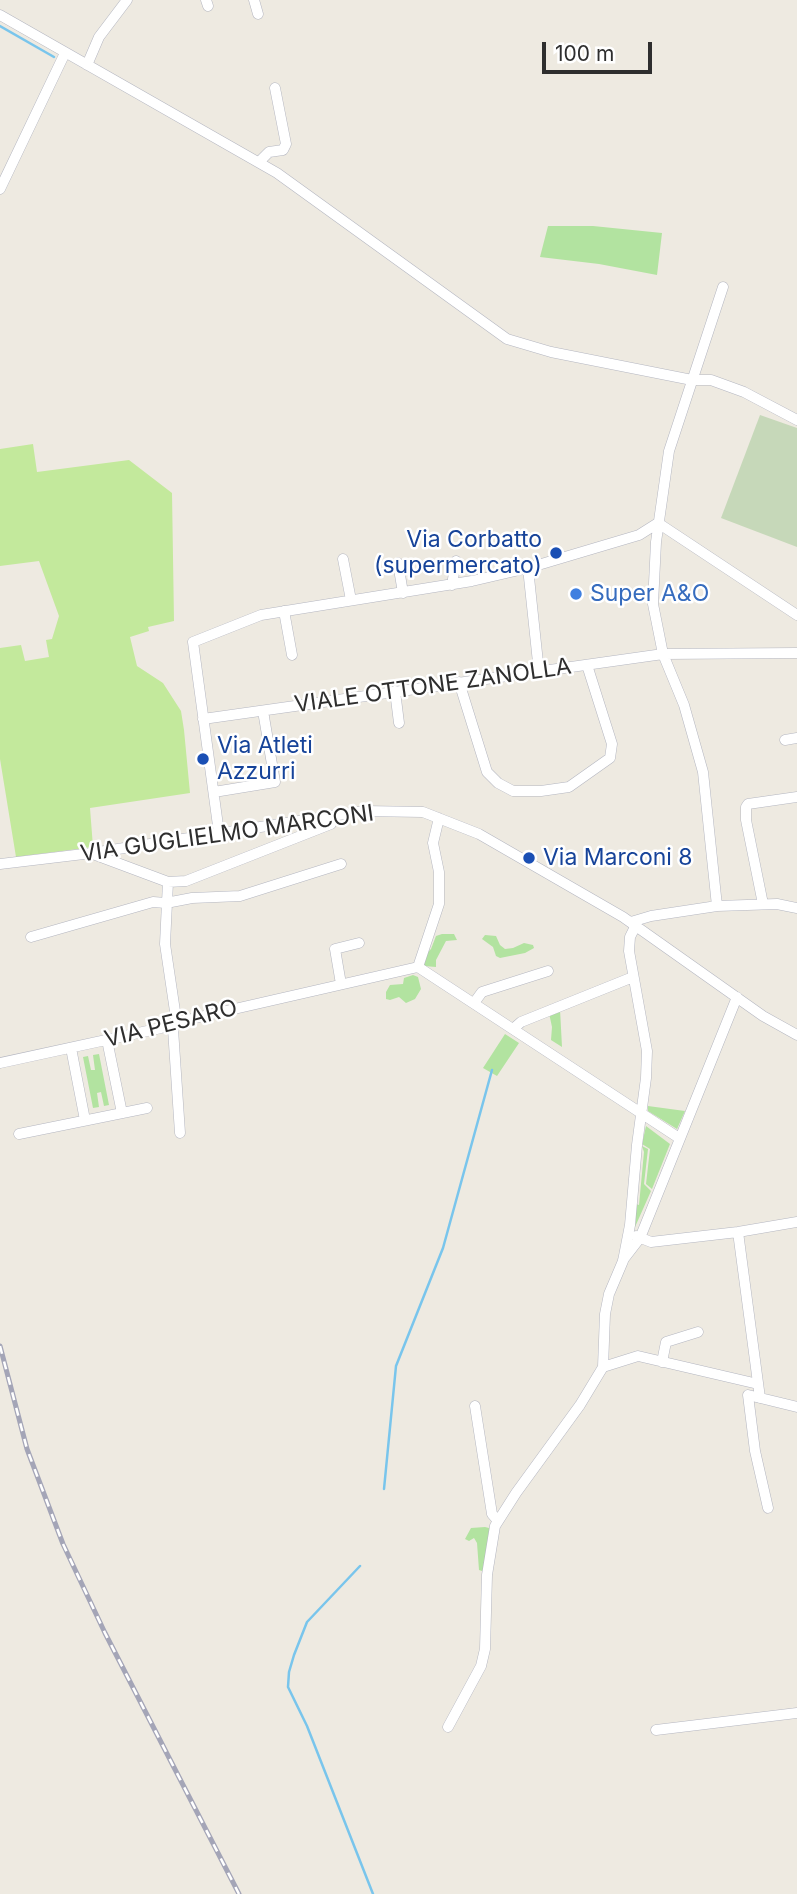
<!DOCTYPE html>
<html>
<head>
<meta charset="utf-8">
<style>
	body { margin:0 }
	#map { position:relative; width:797px; height:1894px; overflow:hidden; background:#eeeae1; font-family:Inter,sans-serif }
	canvas { display:block }
	.scale { position:absolute; left:542px; top:42px; width:110px; height:32px; box-sizing:border-box; border:4px solid #2e2e2e; border-top:0; padding-left:9px; font-size:21px; line-height:24px; white-space:nowrap; color:#2e2e2e; -webkit-text-stroke:5px #fff; paint-order:stroke }
</style>
</head>
<body>
<div id="map">
<canvas width="797" height="1894"></canvas>
<div class="scale">100 m</div>
</div>
<script>
const ctx = document.querySelector('canvas').getContext('2d');
ctx.lineJoin = 'round';
function paint(path, color) { ctx.fillStyle = color; ctx.fill(path, 'evenodd'); }
const shape = rows => new Path2D(rows.map(r => 'M' + r).join(''));
function stroke(path, color, width, dash) { ctx.strokeStyle = color; ctx.lineWidth = width; ctx.lineCap = dash ? 'butt' : 'round'; ctx.setLineDash(dash || []); ctx.stroke(path); }
function drawText(font, color, halo, rows, align = 'center') {
  ctx.font = font + ' Inter,sans-serif'; ctx.lineWidth = 5; ctx.setLineDash([]); ctx.textBaseline = 'middle'; ctx.strokeStyle = halo; ctx.fillStyle = color; for (const [text, x, y, turn = 0] of rows) {
    ctx.save(); ctx.translate(x, y); ctx.rotate((+turn || 0) * Math.PI / 180); ctx.textAlign = isNaN(turn) ? turn : align; if (halo) ctx.strokeText(text, 0, 0); ctx.fillText(text, 0, 0); ctx.restore();
  }
}
paint(shape([
	[548,226,593,226,662,233,657,275,599,264,540,257],
	[442,934,454,934,457,940,446,941,436,960,436,967,424,966,423,963,427,953,431,949,436,936],
	[485,935,496,936,500,945,505,949,513,948,524,943,533,945,534,948,525,953,500,958,496,956,493,947,482,939],
	[413,975,418,977,421,989,415,999,406,1003,399,997,390,1000,386,999,386,992,390,985,403,984,404,978],
	[560,1009,562,1047,551,1040,552,1027,549,1013],
	[505,1034,519,1043,497,1076,483,1068],
	[99,1054,109,1105,104,1106,101,1092,97,1093,99,1107,93,1108,83,1057,88,1056,91,1070,95,1070,93,1055],
	[648,1106,685,1111,677,1129,648,1111],
	[646,1126,670,1144,652,1189,646,1184,650,1149,642,1144],
	[642,1146,648,1149,644,1184,651,1191,635,1227,636,1204,639,1205,644,1152],
	[485,1527,489,1528,491,1532,485,1570,482,1571,479,1570,477,1543,474,1538,469,1541,465,1539,471,1528]
]), '#b2e3a0');
paint(shape([
	[760,415,797,428,797,547,721,518]
]), '#c6d8b9');
paint(shape([
	[33,444,37,472,129,460,172,493,174,621,148,627,149,631,130,637,137,666,163,683,181,711,184,730,190,793,90,808,93,847,16,857,0,759,0,648,21,645,25,661,49,657,46,640,52,639,59,616,39,561,0,566,0,449]
]), '#c3e99c');
stroke(shape([
	[0,26,54,57],
	[384,1489,396,1366,443,1248,492,1070],
	[360,1566,307,1622,294,1655,289,1672,288,1687,307,1726,373,1894]
]), '#79c5ec', 2.5);
const minor = shape([
	[206,0,208,6],
	[254,0,258,14],
	[0,15,277,173,507,339,551,352,692,380,711,380,744,392,797,420],
	[87,65,99,37,127,0],
	[259,162,269,152,283,150,286,144,275,88],
	[0,189,65,53],
	[658,523,797,615],
	[343,559,351,600],
	[398,563,403,593],
	[528,568,539,672],
	[452,585,456,561],
	[284,611,292,655],
	[459,682,487,772,498,783,513,791,541,791,569,787,610,758,612,744,587,665],
	[395,691,399,723],
	[203,719,663,654,797,653],
	[785,740,797,738],
	[214,792,275,782,263,711],
	[219,833,193,642,261,615,472,581,528,568,639,535,658,523],
	[93,854,168,882,186,881,331,824,334,816],
	[0,864,92,853,364,811,423,812,479,834,623,917,763,1016,797,1035],
	[168,882,165,944,176,1018,173,1029,180,1133],
	[763,904,746,820,746,807,748,804,797,797],
	[717,906,703,772,684,705,663,654,653,604,656,542,669,451,723,287],
	[631,922,651,916,717,906,777,904,797,908],
	[31,937,153,902,166,903,192,898,240,896,341,864],
	[418,967,439,904,439,872,433,843,439,818],
	[341,984,335,949,359,943],
	[474,1003,482,992,548,971],
	[513,1029,521,1022,633,977],
	[107,1040,122,1113],
	[71,1048,85,1120],
	[0,1063,161,1028,195,1018,418,967,679,1138],
	[19,1134,147,1108],
	[738,1232,760,1398],
	[636,1236,651,1242,738,1232,797,1222],
	[623,1260,640,1238,737,997],
	[662,1362,666,1342,698,1332],
	[603,1367,638,1356,758,1384],
	[475,1406,492,1514,498,1521],
	[768,1508,755,1451,748,1395,797,1407],
	[448,1727,481,1666,485,1649,487,1575,495,1526,516,1493,580,1405,603,1367,605,1314,609,1294,623,1261,630,1225,637,1145,646,1078,647,1051,629,951,630,937,636,925],
	[656,1730,797,1713]
]);
stroke(minor, '#b4b6c0', 11);
stroke(minor, '#fff', 10);
const rail = shape([
	[0,1346,27,1449,63,1544,105,1633,239,1894]
]);
stroke(rail, '#a4a5b7', 5);
stroke(rail, '#fff', 2.5, [8]);
for (const [x, y, r, color] of [
	[556,553,7,"#1a4fb4"],
	[576,594,7,"#3f7fe0"],
	[203,759,7,"#1a4fb4"],
	[529,858,7,"#1a4fb4"]
]) { const dot = new Path2D(); dot.arc(x, y, r, 0, 2 * Math.PI); ctx.fillStyle = color; ctx.fill(dot); stroke(dot, '#fff', 2.5); }
drawText('23px', '#164399', '#fff', [
	["Via Corbatto",542,540,"right"],
	["(supermercato)",542,566,"right"],
	["Via Atleti",217,746],
	["Azzurri",217,772],
	["Via Marconi 8",543,858]
], 'left');
drawText('23px', '#366cbe', '#fff', [
	["Super A&O",590,594]
], 'left');
drawText('23px', '#2e2e2e', '#fff', [
	["VIALE OTTONE ZANOLLA",433,686,-8],
	["VIA GUGLIELMO MARCONI",227,834,-8],
	["VIA PESARO",171,1024,-14]
]);
</script>
</body>
</html>
